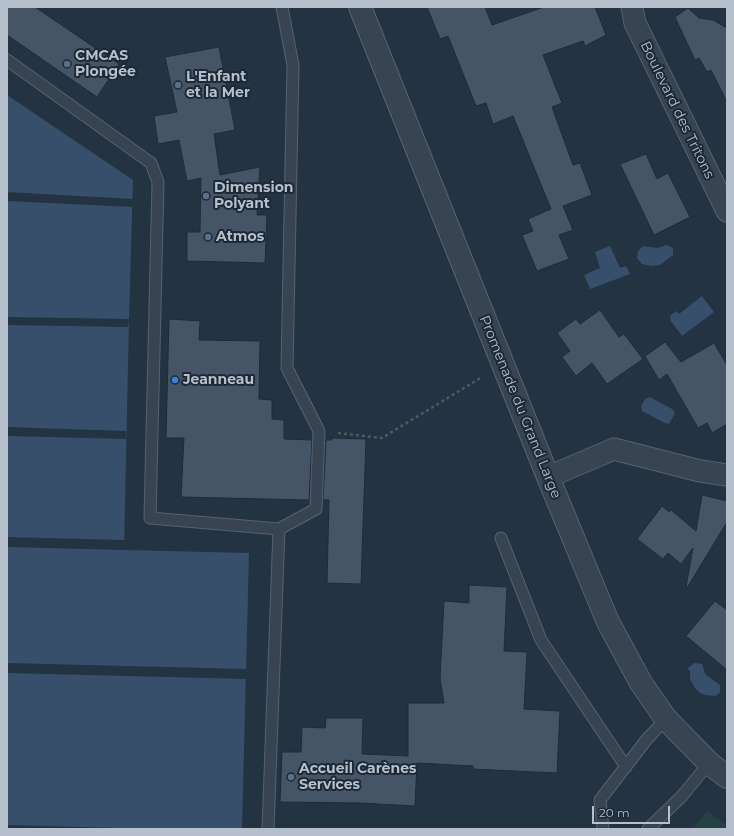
<!DOCTYPE html>
<html>
<head>
<meta charset="utf-8">
<style>
	body { margin:0 }
	#map { position:relative; width:734px; height:836px; overflow:hidden; background:#243342; font-family:Montserrat,sans-serif }
	canvas { display:block }
	.frame { position:absolute; inset:0; border:8px solid #b6bfcc; pointer-events:none }
	.scale { position:absolute; left:592px; top:806px; width:78px; height:18px; box-sizing:border-box; border:2px solid #b6bfcc; border-top:0; padding-left:5px; font-size:12px; line-height:14px; white-space:nowrap; color:#b6bfcc; -webkit-text-stroke:3px #1d2937; paint-order:stroke }
</style>
</head>
<body>
<div id="map">
<canvas width="734" height="836"></canvas>
<div class="frame"></div>
<div class="scale">20 m</div>
</div>
<script>
const ctx = document.querySelector('canvas').getContext('2d');
ctx.lineJoin = 'round';
function paint(path, color) { ctx.fillStyle = color; ctx.fill(path, 'evenodd'); }
const shape = rows => new Path2D(rows.map(r => 'M' + r).join(''));
function stroke(path, color, width, dash) { ctx.strokeStyle = color; ctx.lineWidth = width; ctx.lineCap = dash ? 'butt' : 'round'; ctx.setLineDash(dash || []); ctx.stroke(path); }
function drawText(font, color, halo, rows, align = 'center') {
  ctx.font = font + ' Montserrat,sans-serif'; ctx.lineWidth = 4; ctx.setLineDash([]); ctx.textBaseline = 'middle'; ctx.strokeStyle = halo; ctx.fillStyle = color; for (const [text, x, y, turn = 0] of rows) {
    ctx.save(); ctx.translate(x, y); ctx.rotate((+turn || 0) * Math.PI / 180); ctx.textAlign = isNaN(turn) ? turn : align; if (halo) ctx.strokeText(text, 0, 0); ctx.fillText(text, 0, 0); ctx.restore();
  }
}
paint(shape([
	[707,811,727,825,727,829,693,829]
]), '#264143');
paint(shape([
	[7,95,133,180,129,319,124,550,249,553,242,829,7,829],
	[667,245,673,248,673,255,660,265,651,266,642,264,637,258,638,251,643,246,658,248],
	[610,246,620,268,626,266,630,274,590,289,584,275,600,268,595,252],
	[702,296,714,312,682,336,670,320,671,319,670,316,676,311,679,314],
	[650,397,672,409,675,413,669,424,665,423,642,411,641,406,645,399],
	[694,663,702,664,705,674,720,685,720,692,716,696,705,695,700,693,695,688,690,679,690,671,687,669]
]), '#374f6a');
paint(shape([
	[7,192,133,199,132,207,7,201],
	[7,317,129,319,128,327,7,325],
	[7,427,126,431,126,439,7,436],
	[7,537,124,540,124,550,7,547],
	[7,663,246,669,246,679,7,673],
	[7,825,154,829,7,829]
]), '#243342');
const building = shape([
	[7,7,35,7,119,64,97,97,7,35,7,7],
	[427,7,485,7,492,25,544,7,595,7,606,35,585,46,583,41,543,55,562,103,552,107,573,165,580,163,592,195,563,206,573,230,559,235,569,259,537,271,522,235,533,231,528,219,551,209,513,116,493,124,486,103,476,106,448,36,440,39,427,7],
	[688,8,699,18,713,20,727,28,727,102,711,70,707,72,699,58,695,60,675,17,688,8],
	[219,47,235,130,214,134,220,175,260,167,257,215,267,215,265,263,187,261,187,232,200,232,201,178,187,181,179,140,158,144,154,116,177,112,165,57,219,47],
	[646,154,657,179,668,173,690,217,654,235,620,164,646,154],
	[600,310,619,337,624,334,643,359,607,384,592,363,576,376,562,357,570,351,557,333,576,319,580,324,600,310],
	[169,319,200,321,199,340,260,341,259,399,272,400,272,419,284,420,284,439,312,440,309,500,181,497,184,438,166,438,169,319],
	[665,342,681,362,714,343,727,365,727,424,712,433,707,423,698,428,667,374,659,380,645,356,665,342],
	[332,438,366,439,361,584,327,583,329,500,323,500,326,440,332,440,332,438],
	[702,495,727,501,727,522,687,588,686,587,693,548,681,564,668,553,663,559,637,539,662,506,669,512,671,510,696,531,702,495],
	[469,585,507,587,504,651,527,652,524,709,560,711,557,773,473,769,473,766,417,763,415,806,360,803,280,802,282,752,301,752,302,727,325,728,326,718,363,718,362,754,408,756,408,703,444,703,440,678,444,601,469,603,469,585],
	[715,601,727,610,727,670,686,636,715,601]
]);
paint(building, '#465566');
stroke(building, '#202b39', 1);
const service = shape([
	[7,60,151,163,158,182,150,518,279,529,316,509,319,431,287,368,293,65,282,7],
	[501,538,541,640,626,767],
	[268,829,279,529],
	[603,829,600,800,647,739,666,719],
	[648,829,682,796,709,763]
]);
const minor = shape([
	[632,7,635,23,727,211],
	[548,477,614,449,700,471,727,475]
]);
const tertiary = shape([
	[360,7,548,477,608,622,641,683,666,719,709,763,727,777]
]);
stroke(service, '#57626f', 13);
stroke(minor, '#57626f', 23);
stroke(tertiary, '#57626f', 24);
stroke(shape([
	[338,433,382,438,482,377]
]), '#455e60', 2.5, [3, 3]);
stroke(service, '#394452', 11);
stroke(minor, '#394452', 21);
stroke(tertiary, '#394452', 22);
for (const [x, y, r, color] of [
	[67,64,4,"#5c6f8a"],
	[178,85,4,"#5c6f8a"],
	[206,196,4,"#5c6f8a"],
	[208,237,4,"#5c6f8a"],
	[175,380,4,"#3f7fe0"],
	[291,777,4,"#5c6f8a"]
]) { const dot = new Path2D(); dot.arc(x, y, r, 0, 2 * Math.PI); ctx.fillStyle = color; ctx.fill(dot); stroke(dot, '#1d2937', 1.5); }
drawText('bold 14px', '#b6bfcc', '#1d2937', [
	["CMCAS",75,56],
	["Plongée",75,72],
	["L'Enfant",186,77],
	["et la Mer",186,93],
	["Dimension",214,188],
	["Polyant",214,204],
	["Atmos",216,237],
	["Jeanneau",183,380],
	["Accueil Carènes",299,769],
	["Services",299,785]
], 'left');
drawText('14px', '#b6bfcc', '#1d2937', [
	["Boulevard des Tritons",677,110,64],
	["Promenade du Grand Large",520,407,68]
]);
</script>
</body>
</html>
